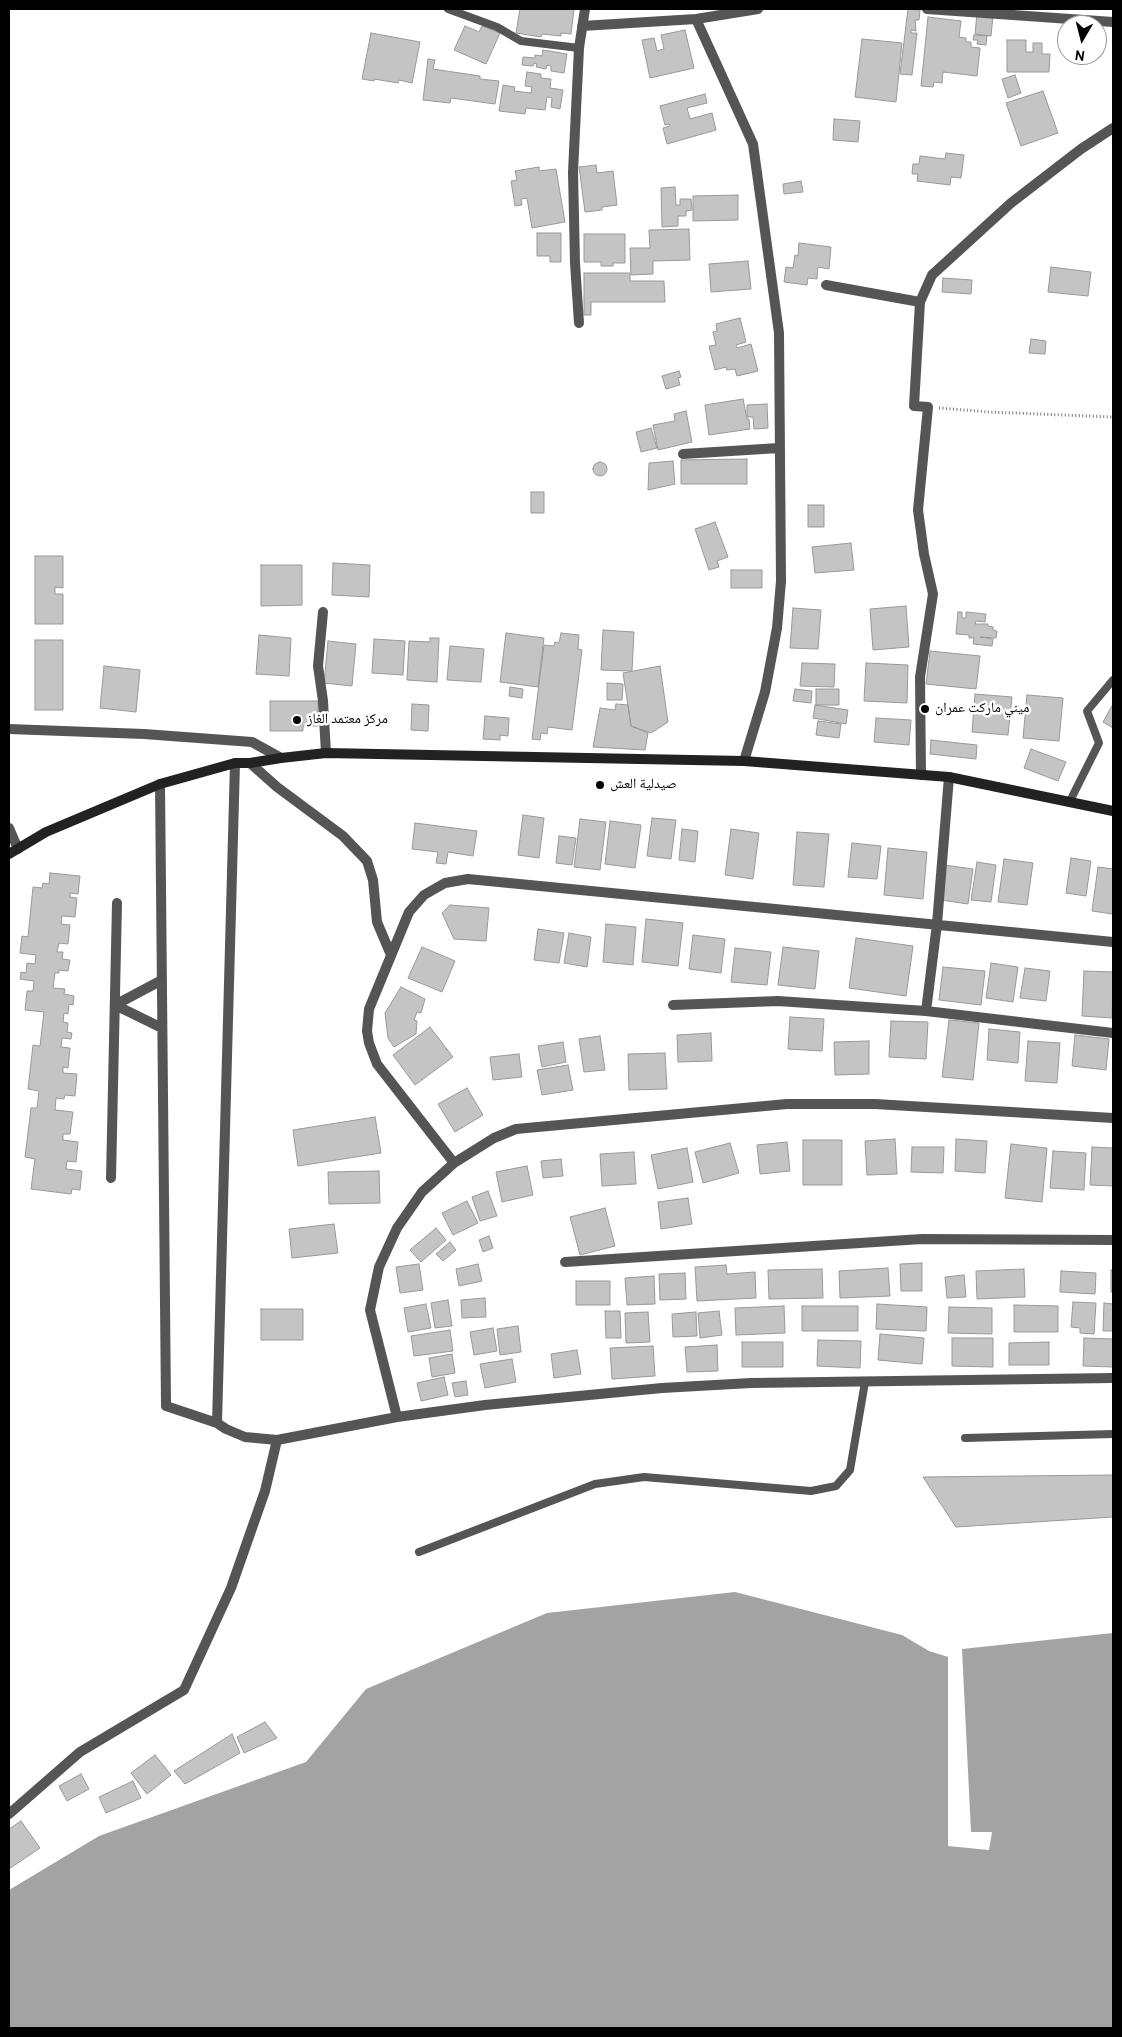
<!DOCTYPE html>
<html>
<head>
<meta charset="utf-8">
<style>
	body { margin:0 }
	#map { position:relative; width:1122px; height:2037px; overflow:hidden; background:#fff; font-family:Overpass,sans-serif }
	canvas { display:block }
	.frame { position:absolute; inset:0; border:10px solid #000; pointer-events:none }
	.north { position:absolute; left:1057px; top:15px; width:50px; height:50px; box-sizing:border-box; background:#fff; border:1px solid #999; border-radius:50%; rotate:188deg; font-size:14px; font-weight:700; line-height:20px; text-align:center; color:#000 }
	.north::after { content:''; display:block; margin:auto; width:18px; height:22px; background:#000; clip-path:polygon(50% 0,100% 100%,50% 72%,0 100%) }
</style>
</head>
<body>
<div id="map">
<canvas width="1122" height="2037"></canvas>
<div class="frame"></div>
<div class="north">N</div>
</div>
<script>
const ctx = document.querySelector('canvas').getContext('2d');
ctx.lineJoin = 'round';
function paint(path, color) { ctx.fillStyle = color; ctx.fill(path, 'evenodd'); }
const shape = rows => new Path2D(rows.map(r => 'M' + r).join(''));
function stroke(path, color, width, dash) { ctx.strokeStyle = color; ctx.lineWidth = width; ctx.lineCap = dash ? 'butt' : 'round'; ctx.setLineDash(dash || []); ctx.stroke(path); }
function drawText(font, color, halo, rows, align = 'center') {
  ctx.font = font + ' Overpass,"Noto Naskh Arabic",sans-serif'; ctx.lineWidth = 5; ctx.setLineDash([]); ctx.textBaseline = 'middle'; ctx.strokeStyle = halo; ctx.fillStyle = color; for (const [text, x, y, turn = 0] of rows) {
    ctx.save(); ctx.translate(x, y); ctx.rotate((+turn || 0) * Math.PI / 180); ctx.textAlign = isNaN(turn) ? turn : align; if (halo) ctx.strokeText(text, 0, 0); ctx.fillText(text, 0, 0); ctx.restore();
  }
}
paint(shape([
	[735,1592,902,1635,929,1651,948,1657,948,1846,989,1850,992,1832,971,1832,962,1649,1113,1633,1113,2028,9,2028,9,1890,99,1836,306,1762,366,1689,547,1613]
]), '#a3a3a3');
const building = shape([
	[520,9,574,9,571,34,561,33,561,36,542,34,541,37,516,33,520,9],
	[908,9,920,10,919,20,915,20,916,31,911,30,911,33,917,33,912,75,900,74,908,9],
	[977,13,993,16,991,36,975,34,977,13],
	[928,17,961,21,959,37,966,38,966,42,971,42,971,47,980,48,977,76,943,72,942,83,934,82,933,87,921,86,928,17],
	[465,26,479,32,482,26,500,33,486,64,454,50,465,26],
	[685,30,694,68,650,78,642,40,654,38,657,51,664,49,661,35,685,30],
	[371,33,420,42,412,83,399,80,398,83,374,79,374,81,362,79,371,33],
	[974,35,987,36,986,45,977,44,978,40,973,40,974,35],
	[862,39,902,43,896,102,855,97,862,39],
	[1007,40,1026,40,1026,52,1033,52,1033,43,1042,43,1042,54,1050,54,1049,72,1007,72,1007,40],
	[543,50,567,54,564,73,551,71,551,66,547,65,546,69,536,67,537,64,534,63,533,66,522,65,523,57,535,58,535,55,542,56,543,50],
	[428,59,435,60,433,69,480,76,480,79,499,81,495,104,451,98,450,103,423,100,428,59],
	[527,72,541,74,541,78,551,79,550,88,563,90,560,109,551,107,552,98,547,97,545,110,526,108,525,114,499,111,503,85,515,87,514,91,531,93,532,87,525,86,527,72],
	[1015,75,1021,93,1008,98,1002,79,1015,75],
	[1043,91,1058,133,1021,146,1006,103,1043,91],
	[705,94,707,103,687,108,690,119,712,113,716,130,667,144,663,128,670,126,669,124,665,125,660,106,705,94],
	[834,119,860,121,858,142,833,140,834,119],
	[946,153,964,155,961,178,951,177,950,185,917,181,918,174,912,174,913,164,919,164,920,156,945,159,946,153],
	[596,165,597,173,613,171,617,205,602,207,602,210,585,212,579,167,596,165],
	[539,167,539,171,556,169,565,222,532,228,527,198,521,199,522,205,515,206,511,181,517,180,515,171,539,167],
	[801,181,803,192,784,194,783,184,801,181],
	[675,187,676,205,680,205,680,199,691,199,692,210,686,211,686,216,678,216,678,226,662,227,661,188,675,187],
	[738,195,738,220,693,221,693,196,738,195],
	[689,229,690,260,653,261,653,274,631,275,630,248,650,248,649,230,689,229],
	[537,233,561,233,561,262,550,262,550,256,537,256,537,233],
	[584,234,625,234,625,263,613,263,613,266,601,266,601,262,584,262,584,234],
	[799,243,831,247,829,269,818,267,817,279,808,278,807,285,784,282,786,267,793,268,795,255,798,256,799,243],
	[748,261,751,289,711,292,709,264,748,261],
	[1051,267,1091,272,1088,296,1048,292,1051,267],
	[584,273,630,273,630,281,664,281,665,302,591,302,591,315,584,315,584,273],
	[943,278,972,280,971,294,942,292,943,278],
	[740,318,746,342,736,345,737,348,751,344,758,371,737,376,735,369,727,370,726,367,715,370,709,346,716,345,713,332,717,331,716,324,740,318],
	[1031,339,1046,341,1045,354,1029,353,1031,339],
	[679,371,681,377,678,378,680,385,666,389,662,376,679,371],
	[743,399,747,419,749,419,750,429,709,435,705,405,743,399],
	[767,404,768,428,754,429,753,417,747,417,747,405,767,404],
	[686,411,692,442,658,450,653,425,675,421,674,414,686,411],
	[651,428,657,448,641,452,636,432,651,428],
	[747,459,747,484,681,484,681,460,747,459],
	[673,461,675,484,648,490,649,463,673,461],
	'593 469a7 7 0 1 1 14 0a7 7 0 1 1-14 0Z',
	[531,492,544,492,544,513,531,513,531,492],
	[808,505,824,505,824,527,808,527,808,505],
	[715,522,728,557,717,561,719,567,709,570,695,529,715,522],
	[851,543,854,570,815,573,812,547,851,543],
	[35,556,63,556,63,588,55,587,55,594,63,594,63,624,35,624,35,556],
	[333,563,370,565,369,597,332,595,333,563],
	[261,565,302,565,302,605,261,606,261,565],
	[731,570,762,570,762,588,731,588,731,570],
	[906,606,909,647,873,650,870,609,906,606],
	[793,608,821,610,818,649,790,648,793,608],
	[958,612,962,612,962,618,966,618,966,612,986,614,985,622,976,621,975,624,988,624,988,626,993,627,993,630,997,631,996,638,980,637,993,639,992,646,973,644,974,638,969,638,969,635,956,634,958,612],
	[603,630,634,632,632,671,601,670,603,630],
	[506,633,544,638,538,687,500,682,506,633],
	[561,633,579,635,578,649,582,650,572,730,548,727,547,734,541,733,540,740,532,739,544,645,554,646,555,642,559,643,561,633],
	[259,635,291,638,289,676,256,674,259,635],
	[430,638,439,638,437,682,407,680,409,641,430,642,430,638],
	[374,639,405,641,403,675,372,673,374,639],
	[35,640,63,640,63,710,35,710,35,640],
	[328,641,356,644,352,686,324,683,328,641],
	[450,646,484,649,481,682,447,680,450,646],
	[930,651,980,656,976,689,926,684,930,651],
	[802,663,835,664,834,687,800,686,802,663],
	[866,663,908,665,907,703,864,701,866,663],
	[104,666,140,670,136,712,100,708,104,666],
	[660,666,668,722,651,733,631,726,623,673,660,666],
	[607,683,623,684,622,700,607,700,607,683],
	[510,687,523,689,522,698,509,696,510,687],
	[795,689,812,691,811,703,793,701,795,689],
	[816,689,839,689,839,705,816,705,816,689],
	[975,694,1012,697,1008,735,972,732,975,694],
	[1027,695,1063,698,1059,741,1023,738,1027,695],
	[270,701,318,701,318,726,303,726,303,731,270,731,270,701],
	[412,704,429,705,428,731,411,730,412,704],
	[616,704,628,705,631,726,648,733,645,750,593,747,600,708,615,710,616,704],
	[1113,704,1113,728,1103,722,1113,704],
	[815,705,848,710,846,724,813,718,815,705],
	[485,716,509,718,508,736,500,735,500,740,483,739,485,716],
	[876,718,911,720,909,745,874,742,876,718],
	[818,721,841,724,839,738,816,735,818,721],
	[931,740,977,745,976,759,930,754,931,740],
	[1031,749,1066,762,1058,781,1024,768,1031,749],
	[523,815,544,818,539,858,518,855,523,815],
	[652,818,676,820,671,859,647,856,652,818],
	[580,819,606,822,600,870,574,867,580,819],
	[610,821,641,825,635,868,605,864,610,821],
	[415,823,477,831,473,856,448,852,446,864,436,863,438,852,412,849,415,823],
	[682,829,698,831,695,862,679,860,682,829],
	[731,829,759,833,753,879,725,875,731,829],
	[797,832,829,834,824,887,793,885,797,832],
	[559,836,576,838,572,865,556,863,559,836],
	[852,843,881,846,877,879,848,877,852,843],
	[888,848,927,852,923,899,884,895,888,848],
	[1071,858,1091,861,1086,896,1066,893,1071,858],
	[1004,859,1033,863,1027,905,998,902,1004,859],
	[977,862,996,865,991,902,971,900,977,862],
	[944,865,973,869,968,904,941,900,944,865],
	[1098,867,1113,869,1113,914,1092,911,1098,867],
	[50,873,80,876,78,894,70,893,70,897,77,898,75,917,62,916,61,924,70,925,68,944,59,943,57,952,63,952,62,959,70,960,68,971,59,970,59,973,55,973,53,988,65,989,64,994,74,996,73,1005,69,1004,68,1014,64,1013,63,1022,68,1023,67,1032,72,1033,71,1039,62,1038,61,1047,70,1048,68,1068,63,1067,63,1073,77,1074,75,1096,65,1095,64,1099,56,1098,55,1110,73,1112,70,1134,63,1134,63,1140,78,1142,76,1162,67,1161,66,1169,82,1171,80,1190,72,1189,71,1194,31,1189,35,1159,25,1157,31,1108,37,1108,39,1091,28,1089,33,1045,40,1046,44,1012,25,1010,27,991,33,991,34,981,20,979,21,972,26,973,27,963,35,964,36,955,20,953,22,936,28,937,33,887,42,888,43,883,49,884,50,873],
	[450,905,489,908,486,941,454,939,442,913,450,905],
	[646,919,683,923,678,966,642,962,646,919],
	[606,924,636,927,633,965,603,962,606,924],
	[538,929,564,933,559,963,534,960,538,929],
	[569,933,591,937,587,967,564,963,569,933],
	[693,935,725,939,721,973,689,969,693,935],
	[856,938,913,946,906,996,849,988,856,938],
	[422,947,455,961,442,992,408,978,422,947],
	[783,947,819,951,815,989,778,985,783,947],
	[735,948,771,952,767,985,731,982,735,948],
	[991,963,1018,967,1013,1002,986,998,991,963],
	[943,967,985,971,981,1005,939,1000,943,967],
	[1025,968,1050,971,1046,1001,1020,998,1025,968],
	[1084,971,1113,972,1112,1018,1082,1016,1084,971],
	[401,987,425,999,421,1013,417,1012,414,1020,417,1021,416,1034,394,1047,388,1038,385,1013,401,987],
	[790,1017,824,1019,822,1051,788,1049,790,1017],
	[949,1020,979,1023,973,1080,942,1077,949,1020],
	[891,1021,928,1022,926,1059,889,1057,891,1021],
	[430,1027,453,1057,415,1085,393,1055,430,1027],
	[989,1029,1020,1032,1018,1063,987,1060,989,1029],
	[711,1033,712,1061,678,1062,677,1035,711,1033],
	[1075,1035,1109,1039,1106,1070,1072,1066,1075,1035],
	[600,1036,605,1070,584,1072,579,1039,600,1036],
	[869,1041,869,1074,835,1075,834,1042,869,1041],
	[1028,1041,1060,1043,1057,1083,1025,1081,1028,1041],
	[563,1042,566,1062,542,1067,538,1046,563,1042],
	[665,1053,667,1089,629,1090,628,1054,665,1053],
	[519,1054,522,1077,493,1080,490,1057,519,1054],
	[568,1065,573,1090,542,1095,537,1070,568,1065],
	[467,1088,483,1115,455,1132,438,1104,467,1088],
	[375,1117,381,1153,298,1166,293,1130,375,1117],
	[895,1139,897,1174,867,1175,865,1141,895,1139],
	[956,1139,987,1141,985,1173,955,1171,956,1139],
	[803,1140,842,1140,842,1185,803,1185,803,1140],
	[787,1142,790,1171,760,1174,757,1145,787,1142],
	[730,1143,739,1173,703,1183,695,1152,730,1143],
	[1011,1144,1047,1148,1042,1202,1005,1198,1011,1144],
	[912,1147,944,1147,943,1173,911,1172,912,1147],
	[1092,1147,1113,1148,1113,1186,1090,1185,1092,1147],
	[687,1148,693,1182,658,1189,651,1155,687,1148],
	[1053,1151,1086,1153,1084,1190,1050,1188,1053,1151],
	[634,1152,636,1184,602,1186,600,1154,634,1152],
	[561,1159,563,1176,543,1178,541,1161,561,1159],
	[527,1166,533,1195,502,1202,496,1172,527,1166],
	[379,1171,380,1203,329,1204,328,1172,379,1171],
	[488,1191,497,1216,480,1221,472,1197,488,1191],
	[688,1198,692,1224,661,1229,658,1202,688,1198],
	[467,1201,478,1223,453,1235,442,1213,467,1201],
	[605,1208,615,1246,580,1255,570,1217,605,1208],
	[334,1224,338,1253,292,1258,289,1229,334,1224],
	[436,1228,446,1240,421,1262,410,1250,436,1228],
	[489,1236,493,1248,483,1252,479,1240,489,1236],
	[450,1242,456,1250,443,1261,436,1254,450,1242],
	[922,1263,922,1291,901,1291,900,1264,922,1263],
	[419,1264,423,1290,400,1293,396,1267,419,1264],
	[478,1264,482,1281,459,1286,456,1269,478,1264],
	[726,1265,727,1274,755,1272,756,1298,697,1301,695,1267,726,1265],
	[888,1268,890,1296,840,1298,839,1271,888,1268],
	[822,1269,823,1298,769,1299,768,1270,822,1269],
	[1024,1269,1025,1297,977,1299,976,1271,1024,1269],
	[1111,1270,1113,1270,1113,1292,1111,1292,1111,1270],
	[1061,1271,1096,1273,1095,1294,1060,1292,1061,1271],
	[685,1273,686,1299,660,1300,659,1274,685,1273],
	[964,1275,966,1297,947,1298,945,1277,964,1275],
	[654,1276,655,1304,627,1305,625,1278,654,1276],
	[576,1281,610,1281,610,1305,576,1305,576,1281],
	[485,1298,486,1317,462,1318,461,1300,485,1298],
	[448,1300,452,1326,435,1328,431,1303,448,1300],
	[1073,1302,1096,1303,1094,1334,1080,1333,1080,1328,1071,1327,1073,1302],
	[1104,1303,1113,1304,1113,1331,1103,1331,1104,1303],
	[426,1304,431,1328,408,1332,404,1308,426,1304],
	[877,1304,927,1307,926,1331,876,1329,877,1304],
	[1014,1305,1058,1306,1058,1332,1014,1332,1014,1305],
	[784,1306,785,1333,736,1335,735,1308,784,1306],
	[802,1306,858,1306,858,1331,802,1331,802,1306],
	[949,1307,992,1308,992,1334,948,1333,949,1307],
	[261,1309,303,1309,303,1340,261,1340,261,1309],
	[605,1311,620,1311,621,1338,606,1338,605,1311],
	[719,1311,722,1335,700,1338,698,1313,719,1311],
	[648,1312,650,1342,626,1343,625,1313,648,1312],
	[696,1312,697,1336,673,1337,672,1314,696,1312],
	[518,1326,521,1352,500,1355,497,1329,518,1326],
	[493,1328,497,1351,474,1355,470,1332,493,1328],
	[450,1330,453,1351,414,1356,411,1336,450,1330],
	[880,1334,924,1338,922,1364,878,1360,880,1334],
	[952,1338,993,1338,993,1367,952,1366,952,1338],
	[1084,1338,1113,1339,1113,1367,1083,1366,1084,1338],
	[818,1340,861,1341,860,1368,817,1366,818,1340],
	[742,1342,783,1342,783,1367,742,1367,742,1342],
	[1049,1342,1049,1365,1009,1365,1009,1343,1049,1342],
	[717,1345,718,1371,687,1372,685,1347,717,1345],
	[653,1346,655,1376,612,1379,610,1348,653,1346],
	[577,1350,581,1374,554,1378,551,1354,577,1350],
	[452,1354,455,1373,432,1377,429,1358,452,1354],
	[512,1359,516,1382,485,1388,480,1364,512,1359],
	[444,1377,448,1395,421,1401,417,1383,444,1377],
	[466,1381,468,1395,455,1397,452,1383,466,1381],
	[1113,1475,1113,1517,956,1527,923,1477,1113,1475],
	[265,1722,277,1738,244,1753,237,1737,265,1722],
	[232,1734,240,1753,185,1784,174,1771,232,1734],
	[155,1755,171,1775,147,1794,131,1773,155,1755],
	[81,1774,89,1789,67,1801,59,1786,81,1774],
	[133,1781,141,1798,106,1813,99,1797,133,1781],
	[21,1821,40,1848,9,1869,9,1829,21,1821]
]);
paint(building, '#c4c4c4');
stroke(building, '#999', 1);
stroke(shape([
	[939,408,989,412,1113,417]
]), '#777', 3, [1, 2.5]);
stroke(shape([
	[448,9,497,27,521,41,579,48],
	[1070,801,1099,743,1087,711,1113,680],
	[965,1438,1113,1434],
	[419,1552,595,1484,644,1477,811,1491,836,1486,850,1470,865,1382]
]), '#555', 8);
stroke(shape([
	[927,9,1113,22],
	[696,19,753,144,779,333,781,581,777,628,765,692,744,761],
	[582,26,696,19,758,9],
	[826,285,920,302],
	[579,323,575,263,573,172,579,48,585,9],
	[683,454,779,448],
	[323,612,318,666,323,701,326,753],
	[9,729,144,734,252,742,281,758],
	[250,763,277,787,343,836,367,861,373,880,377,922,391,955],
	[921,775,920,677,933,594,924,554,918,510,928,407,914,406,920,302,932,275,1011,203,1081,149,1113,128],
	[160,784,166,1406,217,1423,226,1429,245,1437,277,1440,397,1417,485,1405,662,1388,751,1383,1113,1378],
	[9,828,18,849],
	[162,980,115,1005,162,1028],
	[673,1005,778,1001,926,1011,1113,1033],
	[926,1011,937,924,949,777],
	[454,1163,377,1064,369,1043,367,1031,369,1009,409,912,424,895,445,883,468,879,1113,942],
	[111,1178,117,903],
	[565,1262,922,1239,1113,1240],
	[397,1417,370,1310,379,1267,397,1228,422,1192,454,1163,494,1138,516,1129,787,1104,875,1104,1113,1118],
	[217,1423,235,763],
	[9,1814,80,1752,184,1690,231,1588,265,1491,277,1440]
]), '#555', 10);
stroke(shape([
	[9,854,46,832,160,784,235,763,250,763,281,758,326,753,744,761,949,777,1113,811]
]), '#222', 10);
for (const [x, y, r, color] of [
	[925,709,5,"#000"],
	[297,720,5,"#000"],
	[600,785,5,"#000"]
]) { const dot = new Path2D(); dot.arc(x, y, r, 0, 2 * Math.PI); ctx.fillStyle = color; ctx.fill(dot); stroke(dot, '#fff', 2); }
drawText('14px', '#000', '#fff', [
	["ميني ماركت عمران",935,709],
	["مركز معتمد الغاز",307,720],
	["صيدلية العش",610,785]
], 'left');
</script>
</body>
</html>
